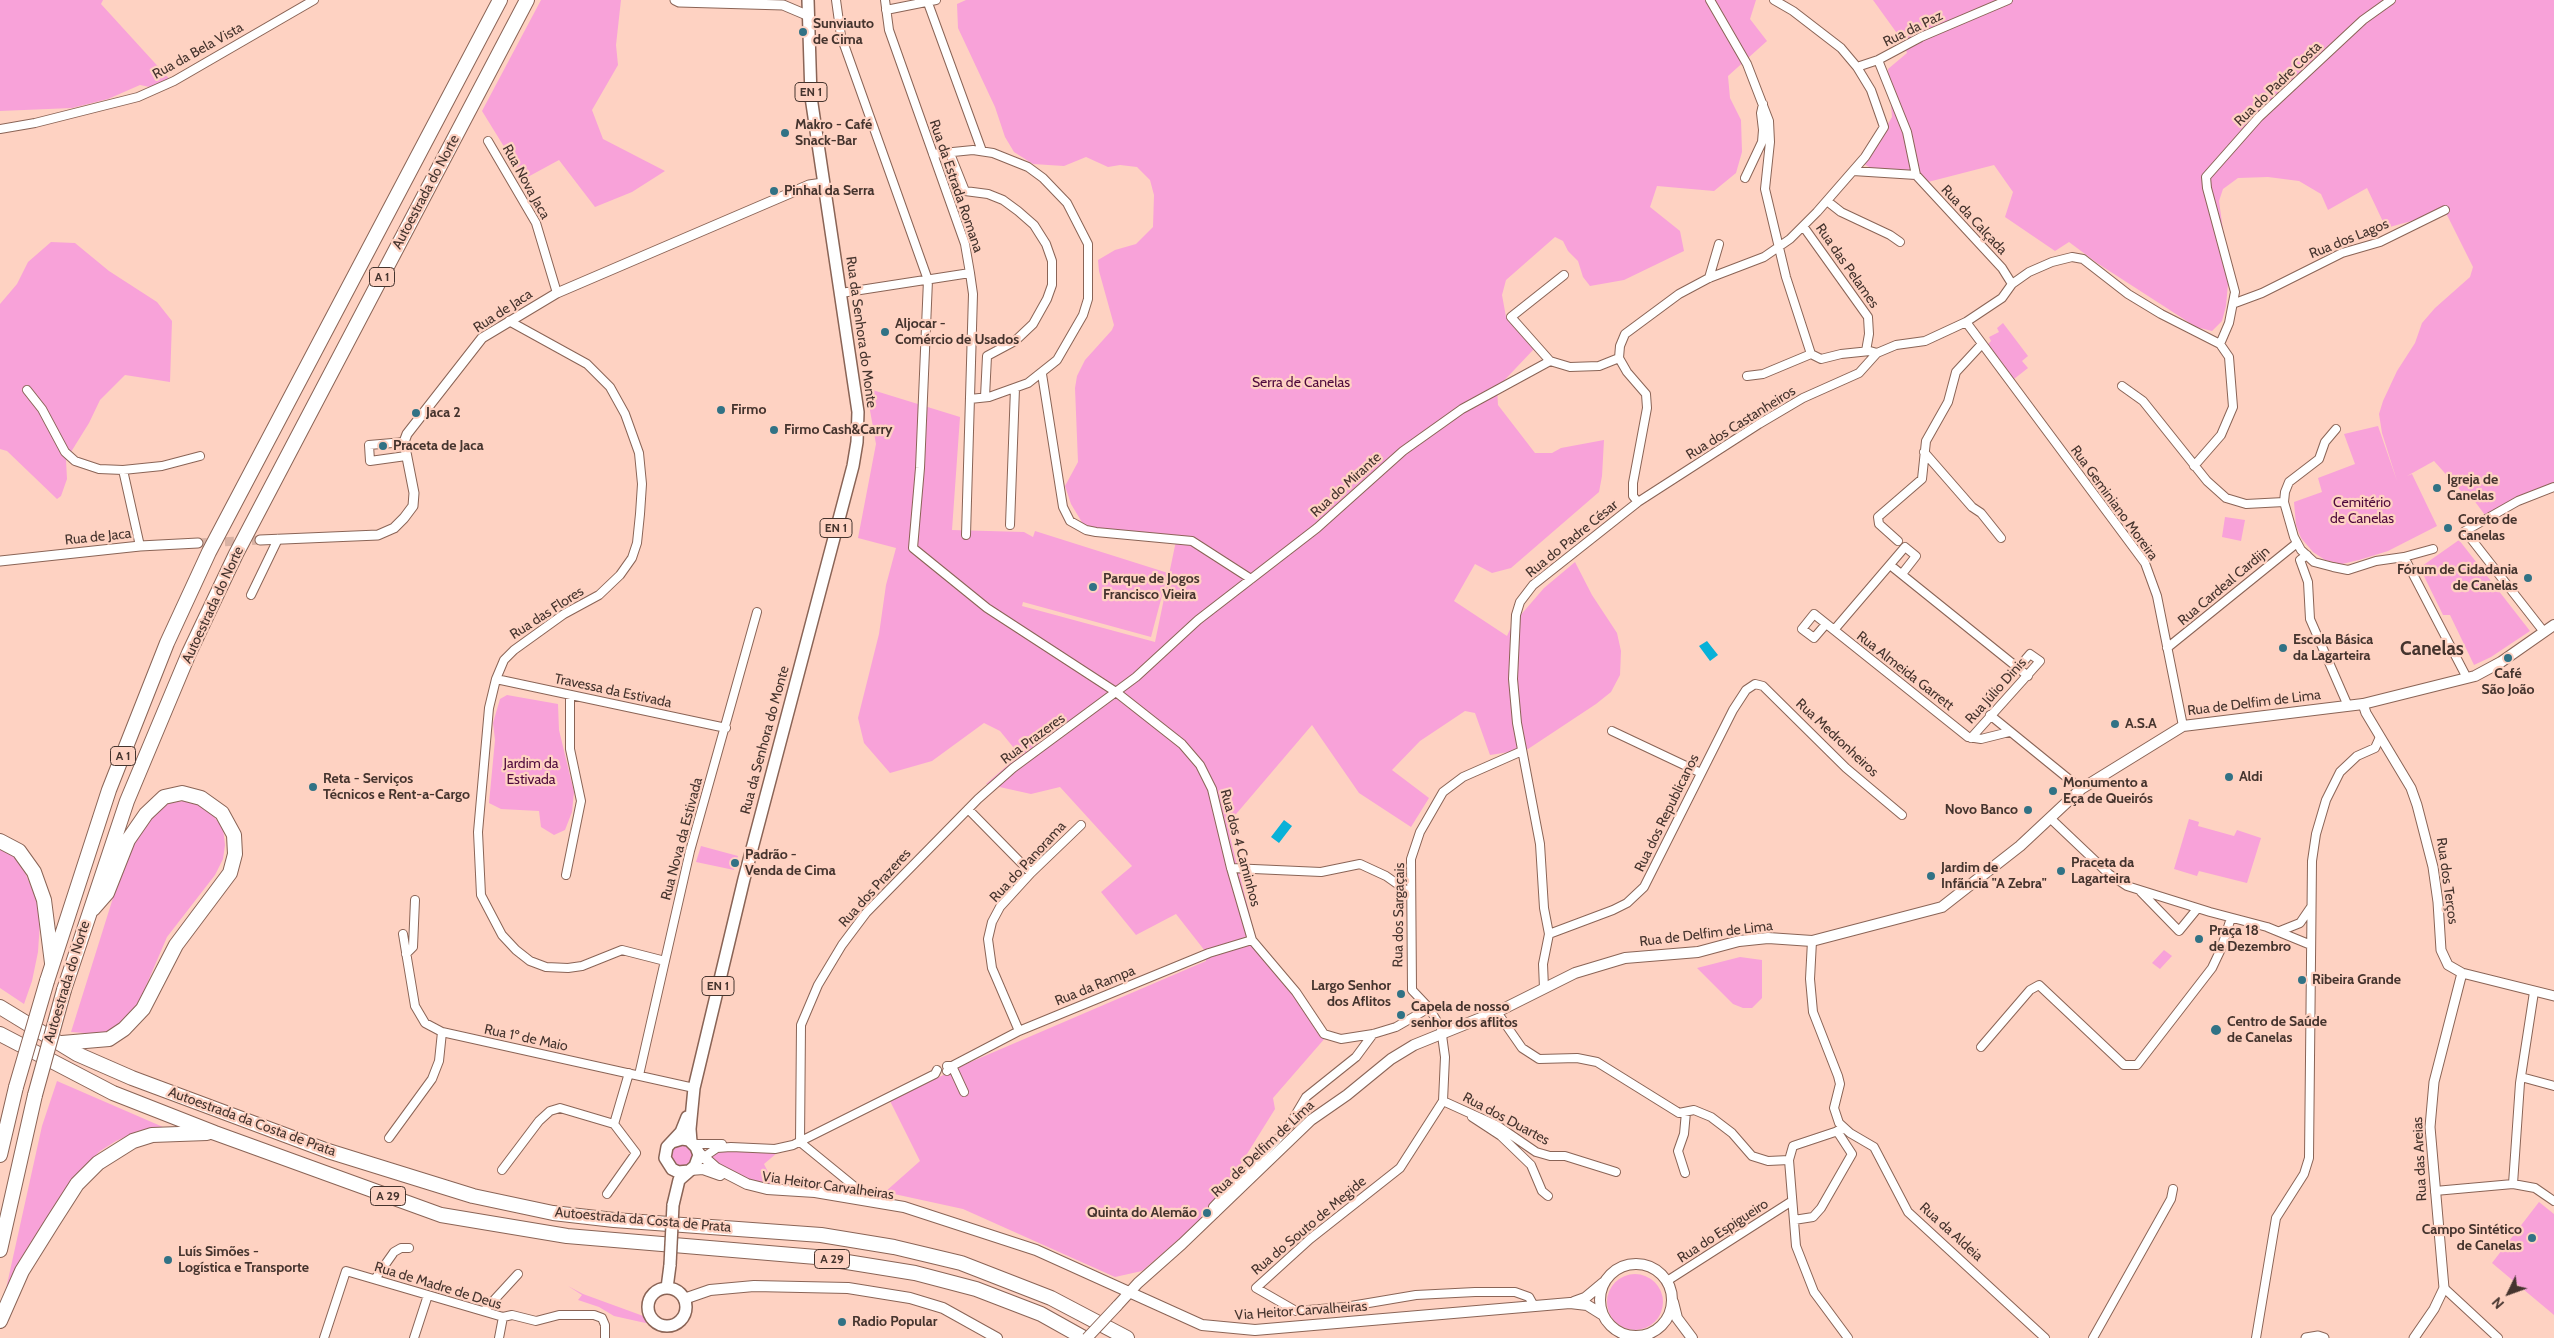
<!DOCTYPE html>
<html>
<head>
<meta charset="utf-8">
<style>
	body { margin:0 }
	#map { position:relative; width:2554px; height:1338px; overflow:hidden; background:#fed2c2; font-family:Cabin,sans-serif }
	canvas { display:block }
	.north { position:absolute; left:2484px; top:1268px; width:50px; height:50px; -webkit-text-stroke:4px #fed2c2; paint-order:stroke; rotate:228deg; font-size:14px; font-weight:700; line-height:20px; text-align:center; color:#45342e }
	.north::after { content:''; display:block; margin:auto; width:18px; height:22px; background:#45342e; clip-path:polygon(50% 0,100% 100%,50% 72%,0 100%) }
</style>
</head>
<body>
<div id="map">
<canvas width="2554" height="1338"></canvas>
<div class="north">N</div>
</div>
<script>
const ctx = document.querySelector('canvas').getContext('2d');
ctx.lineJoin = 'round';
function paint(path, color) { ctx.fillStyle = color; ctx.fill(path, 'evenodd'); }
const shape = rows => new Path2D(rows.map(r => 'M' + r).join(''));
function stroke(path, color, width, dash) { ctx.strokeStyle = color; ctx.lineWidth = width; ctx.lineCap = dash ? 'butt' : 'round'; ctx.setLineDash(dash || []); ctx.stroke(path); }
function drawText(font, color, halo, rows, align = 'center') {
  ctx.font = font + ' Cabin,sans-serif'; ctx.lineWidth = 4.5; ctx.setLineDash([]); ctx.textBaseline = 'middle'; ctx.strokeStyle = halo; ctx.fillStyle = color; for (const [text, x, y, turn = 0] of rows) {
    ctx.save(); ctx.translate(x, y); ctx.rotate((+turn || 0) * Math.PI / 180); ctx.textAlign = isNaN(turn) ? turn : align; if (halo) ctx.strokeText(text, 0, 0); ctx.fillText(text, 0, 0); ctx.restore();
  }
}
paint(shape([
	[0,0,103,0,101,4,174,84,164,90,140,85,108,99,72,108,0,111],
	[541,0,621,0,616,45,618,65,592,110,603,139,665,171,632,192,595,207,559,160,524,179,482,111],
	[966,0,1756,0,1750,19,1767,41,1728,76,1730,98,1741,120,1742,152,1736,173,1714,191,1657,186,1650,207,1680,231,1684,251,1624,280,1590,286,1583,277,1578,261,1568,251,1563,241,1555,237,1506,280,1502,295,1506,317,1534,349,1497,388,1498,405,1535,453,1552,453,1561,448,1604,440,1602,476,1599,492,1511,568,1492,573,1475,564,1454,601,1507,636,1512,625,1544,588,1575,562,1592,595,1617,633,1621,651,1620,675,1611,692,1596,704,1528,749,1490,755,1475,713,1465,711,1420,741,1392,770,1429,798,1411,827,1359,793,1312,725,1231,820,1230,837,1257,943,1326,1037,1273,1098,1275,1109,1227,1186,1201,1216,1200,1221,1142,1271,1115,1277,963,1209,885,1192,920,1161,890,1101,966,1064,1206,961,1205,951,1176,914,1136,935,1101,892,1132,866,1060,787,1031,794,986,784,1016,758,1018,753,1000,731,984,723,932,761,890,773,864,743,858,718,879,634,886,585,896,548,858,538,876,444,866,388,960,417,952,530,1024,532,1033,537,1035,531,1168,573,1151,637,1023,602,1022,606,1155,642,1177,536,1145,533,1095,536,1083,524,1071,504,1065,486,1078,462,1075,388,1077,376,1085,360,1112,330,1114,325,1099,271,1098,260,1115,250,1136,244,1153,227,1154,195,1150,180,1137,167,1120,165,1108,167,1086,157,1064,166,1033,164,1014,152,1005,137,995,107,958,28,957,4],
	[1873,0,2554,0,2554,485,2485,515,2473,499,2470,501,2434,461,2407,476,2412,474,2437,526,2388,551,2359,560,2342,564,2325,560,2313,552,2301,538,2296,525,2294,502,2322,492,2318,478,2355,464,2344,434,2378,426,2397,481,2382,433,2379,414,2383,401,2397,371,2415,343,2422,323,2435,308,2470,277,2473,267,2447,215,2426,217,2386,228,2367,188,2328,210,2321,194,2299,181,2268,177,2238,178,2223,189,2219,201,2229,273,2226,306,2222,321,2212,331,2196,327,2097,263,2069,242,2055,251,2005,217,2013,192,1994,165,1928,182,1883,175,1864,164,1892,117,1888,69,1907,53,1904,43],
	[51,242,75,243,109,271,157,302,172,321,170,382,125,375,100,400,89,423,66,460,67,479,61,496,57,499,7,451,0,449,0,304,17,284,28,262],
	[2003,323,2028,356,2022,361,2028,368,2014,379,1988,344,1991,341,1989,337,1999,332,1997,328],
	[2225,517,2245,520,2241,541,2222,537],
	[2459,540,2530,631,2491,657,2474,665,2450,615,2443,615,2421,570,2422,566],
	[507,695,558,704,559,730,574,792,572,812,565,830,554,835,541,827,539,811,501,809,489,803,495,740,493,723,500,699],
	[183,801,197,803,212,814,223,828,225,845,223,859,215,875,167,937,137,1007,113,1031,98,1034,71,1032,117,885,136,839,146,823,165,804],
	[2189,819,2199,822,2198,826,2234,836,2237,830,2261,838,2247,883,2199,871,2197,876,2174,869],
	[701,846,738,856,734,870,696,862],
	[0,847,20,861,37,900,40,922,38,952,32,981,24,1004,0,988],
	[2164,950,2172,956,2160,969,2152,963],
	[1740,957,1762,960,1762,998,1752,1008,1743,1008,1733,1004,1697,968],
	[57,1081,163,1127,138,1131,116,1141,100,1151,85,1166,65,1193,4,1298,42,1126],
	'671 1156a11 11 0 1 1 22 0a11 11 0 1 1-22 0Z',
	[718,1150,777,1153,764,1164,776,1188,748,1181,712,1162,712,1154],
	[2539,1202,2554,1214,2554,1315,2492,1263],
	'1607 1302a28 28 0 1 1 56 0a28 28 0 1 1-56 0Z',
	[568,1286,583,1294,646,1317,650,1324,614,1316,599,1307,578,1300,582,1295]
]), '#f8a2d9');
paint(shape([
	[1707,641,1718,655,1710,661,1699,646],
	[1284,820,1292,826,1279,843,1271,837]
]), '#08b1d8');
stroke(shape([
	[198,543,260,540]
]), '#d9b2a4', 9, [9, 4.5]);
const minor = shape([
	[836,0,841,36,928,280,920,468,913,548,987,608,1116,692,1182,744,1200,765,1212,789,1231,868,1252,940,1296,992,1324,1034,1341,1039,1373,1034,1396,1027,1429,1008],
	[885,0,889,30,965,244,970,273,973,294,966,535],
	[1710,0,1747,64,1769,121,1770,142,1765,189,1786,277,1811,354,1821,359,1841,354,1870,351,1877,353],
	[928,3,982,151],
	[886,10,936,0],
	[1878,60,1907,132,1916,175],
	[1857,67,1878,60,1921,37,2008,0],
	[0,129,35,123,138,97,174,81,314,0],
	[488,141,536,223,557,293],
	[949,151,965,191,988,194,1003,200,1018,211,1034,225,1046,244,1052,261,1052,285,1047,299,1033,324,1015,341,987,356,985,397],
	[933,154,973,150,993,153,1028,167,1043,178,1067,203,1088,244,1088,299,1083,315,1057,360,1028,383,989,397,970,399],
	[1853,171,1916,175,2002,268,2012,284],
	[1745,178,1762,142,1763,130,1761,113,1763,104],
	[1827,201,1841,212,1890,235,1900,242],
	[1803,226,1868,317,1869,334,1866,351],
	[1709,278,1719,244],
	[841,293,970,273],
	[2235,303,2262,293,2342,253,2380,242,2445,210],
	[509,321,587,364,610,387,625,414,639,453,642,484,640,514,637,543,632,558,620,575,599,595,564,614,514,650,504,660,496,679,489,708,478,832,481,895,502,935,516,950,530,961,546,967,568,968,582,966,622,950,665,961],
	[1966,322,2145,563,2157,596,2183,726],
	[2220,344,2229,323,2235,292,2207,188,2206,177,2259,117,2363,20,2391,0],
	[1550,361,1511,317,1564,275],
	[1042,374,1063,507,1070,521,1086,530,1096,532,1192,541,1251,579],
	[1747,376,1763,374,1811,354],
	[2122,386,2143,401,2207,481,2226,498,2246,504,2284,502],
	[27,390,42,409,65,452,75,461,99,469,123,470,162,466,200,456],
	[2336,429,2325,442,2319,459,2289,482,2285,492,2284,502,2294,537,2301,550,2314,562,2333,567,2348,570,2376,561,2404,557,2467,678],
	[404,442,369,445,370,461,406,456],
	[1924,452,1972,507,1981,513,2001,538],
	[123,470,140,546],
	[1638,502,1633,496,1633,483,1647,408,1646,394,1627,372,1619,358,1620,346,1625,334,1679,294,1709,278,1764,257,1790,239,1817,212,1865,157,1884,127,1871,90,1857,67,1841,48,1793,11,1774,0],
	[1010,525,1015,388],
	[1898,541,1879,524,1878,517,1922,479,1926,441,1948,402,1956,372,1981,345],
	[2307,555,2300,560,2308,582,2310,619,2348,706],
	[2404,557,2433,549],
	[1890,565,2028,676],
	[251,595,278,539],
	[1826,624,1814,638,1802,629,1814,614,1968,737,1981,739,2009,732],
	[1834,630,1905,547,1916,556,1902,574],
	[2544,632,2465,531,2518,501,2554,487],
	[2167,648,2297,543],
	[496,679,726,728],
	[1990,715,2081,789],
	[1612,731,1701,773],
	[1971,738,2040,661,2030,654,2018,668],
	[1522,751,1463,777,1443,792,1420,832,1411,859,1412,990,1429,1008,1441,1028,1445,1057,1443,1101,1400,1168,1310,1239,1256,1288,1296,1311,1345,1307,1416,1295,1475,1292,1515,1292,1529,1297,1534,1306],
	[968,809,1031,873],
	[2050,818,2109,874,2127,886,2210,912,2267,927,2311,945],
	[1231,868,1321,872,1360,864,1386,876,1410,893],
	[566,875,581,801,570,749,570,695],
	[2141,892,2179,931,2197,909],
	[2280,931,2300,923,2311,907],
	[403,934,415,1006,425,1023,442,1032,694,1088],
	[1549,934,1613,910,1627,903,1644,887,1733,710,1746,690,1755,684,1763,686,1846,768,1902,815],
	[1812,941,1810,979,1813,1012,1838,1076,1840,1084,1834,1108,1839,1123,1850,1133,1874,1147,1908,1212,2045,1338],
	[406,954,413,947,415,900],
	[1544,988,1543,964,1549,934,1544,908,1540,844,1517,723,1513,679,1516,615,1520,602,1533,585,1638,502,1759,424,1803,398,1859,373,1877,353,1896,345,1925,341,1966,322,2002,298,2012,284,2029,272,2052,262,2072,257,2083,259,2128,294,2161,314,2220,344,2229,357,2233,407,2221,435,2194,466],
	[1497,1012,1522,1048,1539,1059,1577,1058,1597,1062,1679,1113,1694,1110,1711,1117,1732,1133,1752,1156,1768,1161,1789,1160],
	[1019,1031,992,968,988,939,992,922,1000,907,1031,873,1081,825],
	[1981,1047,2030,990,2039,985,2124,1065,2137,1065,2212,968,2221,949,2231,918],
	[947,1066,952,1066,964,1092],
	[947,1071,952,1066,1019,1031,1209,953,1252,940],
	[639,1075,690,851,757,612],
	[2521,1077,2554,1086],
	[1443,1101,1498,1126,1536,1152,1550,1156,1565,1156,1616,1172],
	[1472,1117,1501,1136,1531,1165,1542,1191,1548,1196],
	[614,1124,629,1073],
	[1844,1129,1793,1146,1789,1160,1796,1246,1814,1292,1848,1338],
	[389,1138,432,1079,439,1061,442,1032],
	[800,1142,801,1025,818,985,842,945,866,913,978,799,1013,768,1136,677,1198,620,1317,528,1403,451,1462,409,1550,361,1570,367,1599,366,1619,358],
	[800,1142,871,1200],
	[694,1144,722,1144],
	[701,1159,717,1148,731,1147,775,1149,793,1145,935,1074,937,1070],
	[502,1170,539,1121,550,1111,560,1108,614,1124],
	[1685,1173,1678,1151,1684,1134,1686,1112],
	[2513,1184,2520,1083,2534,992],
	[2435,1191,2513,1184,2535,1188,2554,1201],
	[607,1194,636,1153,614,1124],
	[1215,1213,1213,1207,1287,1129,1306,1097,1356,1057,1373,1034],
	[1794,1220,1813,1217,1821,1208,1852,1154,1837,1131],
	[375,1279,394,1252,401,1248,409,1248],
	[1667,1281,1792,1201],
	[2444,1288,2498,1338],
	[484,1311,518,1274],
	[503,1317,512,1315,536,1321,559,1315,594,1315,602,1318,605,1325,605,1338],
	[324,1338,346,1271,503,1317],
	[414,1338,428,1295],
	[499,1338,503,1317],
	[2093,1338,2171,1199,2173,1189],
	[2256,1338,2276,1218,2304,1174,2309,1158,2312,861,2316,834,2326,800,2340,772,2357,756,2375,748,2380,737]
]);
const tertiary = shape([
	[675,0,679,2,783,5,809,16],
	[260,540,378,535,394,528,404,518,413,506,414,493,404,442,407,434,482,338,557,293,809,185,823,183],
	[0,561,140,546,198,543],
	[2363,704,2366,713,2411,788,2417,805,2433,867,2438,902,2441,950,2448,965,2462,973,2554,996],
	[2306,1338,2318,1336,2324,1338],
	[2414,1338,2434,1309,2444,1288,2430,1127,2434,1082,2462,973]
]);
const secondary = shape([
	[698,1152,716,1168,747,1184,767,1189,815,1192,904,1207,1036,1250,1202,1325,1255,1330,1570,1303,1587,1305,1603,1315],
	[690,1170,703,1169,720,1175],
	'1600 1300a36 36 0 1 1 72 0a36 36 0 1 1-72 0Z',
	[684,1299,710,1290,754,1286,848,1288,910,1298,943,1308,997,1338],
	[1574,1302,1585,1298,1603,1283],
	[1673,1302,1677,1318,1692,1338],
	[1117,1306,1138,1283,1182,1244,1311,1120,1347,1095,1391,1059,1414,1045,1503,1009,1575,973,1625,958,1698,952,1739,941,1768,938,1812,941,1942,907,2020,846,2081,789,2183,726,2363,704,2475,676,2501,662,2554,625]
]);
const primary = shape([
	[687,1117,681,1132,667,1147,665,1158,672,1169,678,1172,689,1171],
	[672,1142,682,1139,689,1140,696,1147,699,1155,695,1166,679,1180,673,1205],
	[691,1142,690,1129,694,1088,744,879,853,466,857,442,858,412,811,97,808,0],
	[667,1288,670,1265],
	'648 1307a19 19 0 1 1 38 0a19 19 0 1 1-38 0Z'
]);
const motorway = shape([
	[0,841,19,851,34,872,44,900,52,963],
	[47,981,109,790,167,643,209,552,500,0],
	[64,990,127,801,189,653,236,554,527,0],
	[0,1007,77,1054,132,1078,328,1151,473,1196,553,1213,614,1220,821,1235,894,1247,961,1263,1051,1298,1127,1338],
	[0,1034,113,1093,215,1133,441,1215,567,1236,816,1257,915,1273,976,1289,1041,1314,1084,1338],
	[62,1043,109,1039,124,1029,143,1009,176,945,230,873,235,854,234,835,222,813,201,798,182,793,164,797,146,814,128,840,107,893,93,909],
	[0,1155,16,1087],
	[0,1250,35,1095],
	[0,1321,22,1271,52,1223,77,1184,98,1163,133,1141,152,1135,207,1133]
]);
stroke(minor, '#8a6456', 10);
stroke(tertiary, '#8a6456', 11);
stroke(secondary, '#8a6456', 12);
stroke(primary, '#8a6456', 14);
stroke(motorway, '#8a6456', 16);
stroke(minor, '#fff', 8);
stroke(tertiary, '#fff', 9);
stroke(secondary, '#fff', 10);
stroke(primary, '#fff', 11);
stroke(motorway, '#fff', 14);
const secondaryBridge = shape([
	[1087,1338,1117,1306]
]);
const primaryBridge = shape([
	[670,1265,673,1205]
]);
const motorwayBridge = shape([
	[16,1087,47,981],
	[35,1095,64,990]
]);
stroke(secondaryBridge, '#8a6456', 12, []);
stroke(primaryBridge, '#8a6456', 14, []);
stroke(motorwayBridge, '#8a6456', 16, []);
stroke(secondaryBridge, '#fff', 10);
stroke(primaryBridge, '#fff', 11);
stroke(motorwayBridge, '#fff', 14);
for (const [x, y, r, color] of [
	[803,32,5,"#317285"],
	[785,133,5,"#317285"],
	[774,191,5,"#317285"],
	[885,332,5,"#317285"],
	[721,410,5,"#317285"],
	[416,413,5,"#317285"],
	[774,430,5,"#317285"],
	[383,446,5,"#317285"],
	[2437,488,5,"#317285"],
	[2448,528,5,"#317285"],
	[2528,578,5,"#317285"],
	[1093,587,5,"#317285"],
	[2283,648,5,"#317285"],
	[2508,658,5,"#317285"],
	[2115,724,5,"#317285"],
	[2229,777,5,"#317285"],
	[313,787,5,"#317285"],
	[2053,791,5,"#317285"],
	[2028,810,5,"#317285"],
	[735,863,5,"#317285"],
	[2061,871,5,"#317285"],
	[1931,876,5,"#317285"],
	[2199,939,5,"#317285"],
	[2302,980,5,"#317285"],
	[1401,994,5,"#317285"],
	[1401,1015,5,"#317285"],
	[2216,1030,6,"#317285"],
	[1207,1213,5,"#317285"],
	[2532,1238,5,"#317285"],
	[168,1260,5,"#317285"],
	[842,1322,5,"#317285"]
]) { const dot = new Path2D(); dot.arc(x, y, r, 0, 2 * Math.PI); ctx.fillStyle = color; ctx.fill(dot); stroke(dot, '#fed2c2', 2); }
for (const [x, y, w] of [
	[811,92,32],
	[382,277,25],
	[836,528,32],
	[123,756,25],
	[718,986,32],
	[388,1196,35],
	[832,1259,35]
]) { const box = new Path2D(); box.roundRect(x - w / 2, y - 9.5, w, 19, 4); ctx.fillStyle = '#fed2c2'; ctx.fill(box); stroke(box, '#45342e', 1); }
drawText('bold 12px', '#45342e', null, [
	["EN 1",811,92],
	["A 1",382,277],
	["EN 1",836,528],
	["A 1",123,756],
	["EN 1",718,986],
	["A 29",388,1196],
	["A 29",832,1259]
]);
drawText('bold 14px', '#45342e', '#fed2c2', [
	["Sunviauto",813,24],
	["de Cima",813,40],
	["Makro - Café",795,125],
	["Snack-Bar",795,141],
	["Pinhal da Serra",784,191],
	["Aljocar -",895,324],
	["Comércio de Usados",895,340],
	["Firmo",731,410],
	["Jaca 2",426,413],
	["Firmo Cash&Carry",784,430],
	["Praceta de Jaca",393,446],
	["Igreja de",2447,480],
	["Canelas",2447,496],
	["Coreto de",2458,520],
	["Canelas",2458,536],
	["Fórum de Cidadania",2518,570,"right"],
	["de Canelas",2518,586,"right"],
	["Parque de Jogos",1103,579],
	["Francisco Vieira",1103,595],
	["Escola Básica",2293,640],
	["da Lagarteira",2293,656],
	["Café",2508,674,"center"],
	["São João",2508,690,"center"],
	["A.S.A",2125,724],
	["Aldi",2239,777],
	["Reta - Serviços",323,779],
	["Técnicos e Rent-a-Cargo",323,795],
	["Monumento a",2063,783],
	["Eça de Queirós",2063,799],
	["Novo Banco",2018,810,"right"],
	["Padrão -",745,855],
	["Venda de Cima",745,871],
	["Praceta da",2071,863],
	["Lagarteira",2071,879],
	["Jardim de",1941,868],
	["Infãncia \"A Zebra\"",1941,884],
	["Praça 18",2209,931],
	["de Dezembro",2209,947],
	["Ribeira Grande",2312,980],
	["Largo Senhor",1391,986,"right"],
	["dos Aflitos",1391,1002,"right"],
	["Capela de nosso",1411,1007],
	["senhor dos aflitos",1411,1023],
	["Centro de Saúde",2227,1022],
	["de Canelas",2227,1038],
	["Quinta do Alemão",1197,1213,"right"],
	["Campo Sintético",2522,1230,"right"],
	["de Canelas",2522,1246,"right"],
	["Luís Simões -",178,1252],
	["Logística e Transporte",178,1268],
	["Radio Popular",852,1322]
], 'left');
drawText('14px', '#45342e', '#fed2c2', [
	["Rua da Paz",1913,29,-26],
	["Rua da Bela Vista",198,51,-29],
	["Rua do Padre Costa",2278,84,-44],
	["Rua Nova Jaca",526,182,61],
	["Rua da Estrada Romana",956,186,71],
	["Autoestrada do Norte",426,192,-62],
	["Rua da Calçada",1974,220,47],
	["Rua dos Lagos",2349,239,-22],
	["Rua das Pelames",1847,266,55],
	["Rua de Jaca",503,311,-33],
	["Rua da Senhora do Monte",861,332,82],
	["Rua dos Castanheiros",1741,423,-32],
	["Rua do Mirante",1346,485,-42],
	["Rua Geminiano Moreira",2114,503,54],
	["Rua de Jaca",98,537,-6],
	["Rua do Padre César",1572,539,-39],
	["Rua Cardeal Cardijn",2224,586,-40],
	["Autoestrada do Norte",213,605,-65],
	["Rua das Flores",547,613,-33],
	["Rua Almeida Garrett",1905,671,38],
	["Travessa da Estivada",613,691,12],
	["Rua Júlio Dinis",1996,691,-48],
	["Rua de Delfim de Lima",2254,703,-7],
	["Rua Medronheiros",1837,738,43],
	["Rua Prazeres",1033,739,-36],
	["Rua da Senhora do Monte",765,740,-75],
	["Rua dos Republicanos",1667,813,-64],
	["Rua Nova da Estivada",682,839,-75],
	["Rua dos 4 Caminhos",1240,848,75],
	["Rua do Panorama",1028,862,-47],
	["Rua dos Terços",2447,881,82],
	["Rua dos Prazeres",875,888,-48],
	["Rua dos Sargaçais",1399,915,-89],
	["Rua de Delfim de Lima",1706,934,-7],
	["Autoestrada do Norte",67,982,-73],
	["Rua da Rampa",1095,986,-22],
	["Rua 1º de Maio",526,1038,12],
	["Rua dos Duartes",1506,1119,28],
	["Autoestrada da Costa de Prata",252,1122,20],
	["Rua de Delfim de Lima",1263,1149,-43],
	["Rua das Areias",2420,1159,-93],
	["Via Heitor Carvalheiras",828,1186,8],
	["Autoestrada da Costa de Prata",643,1220,5],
	["Rua do Souto de Megide",1309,1226,-40],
	["Rua do Espigueiro",1723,1231,-33],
	["Rua da Aldeia",1951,1232,42],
	["Rua de Madre de Deus",438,1286,17],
	["Via Heitor Carvalheiras",1301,1311,-4]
]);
drawText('14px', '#4e093c', '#fed2c2', [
	["Serra de Canelas",1301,383],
	["Cemitério",2362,503],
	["de Canelas",2362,519],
	["Jardim da",531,764],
	["Estivada",531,780]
]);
drawText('bold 19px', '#45342e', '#fed2c2', [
	["Canelas",2432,649]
]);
</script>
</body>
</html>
